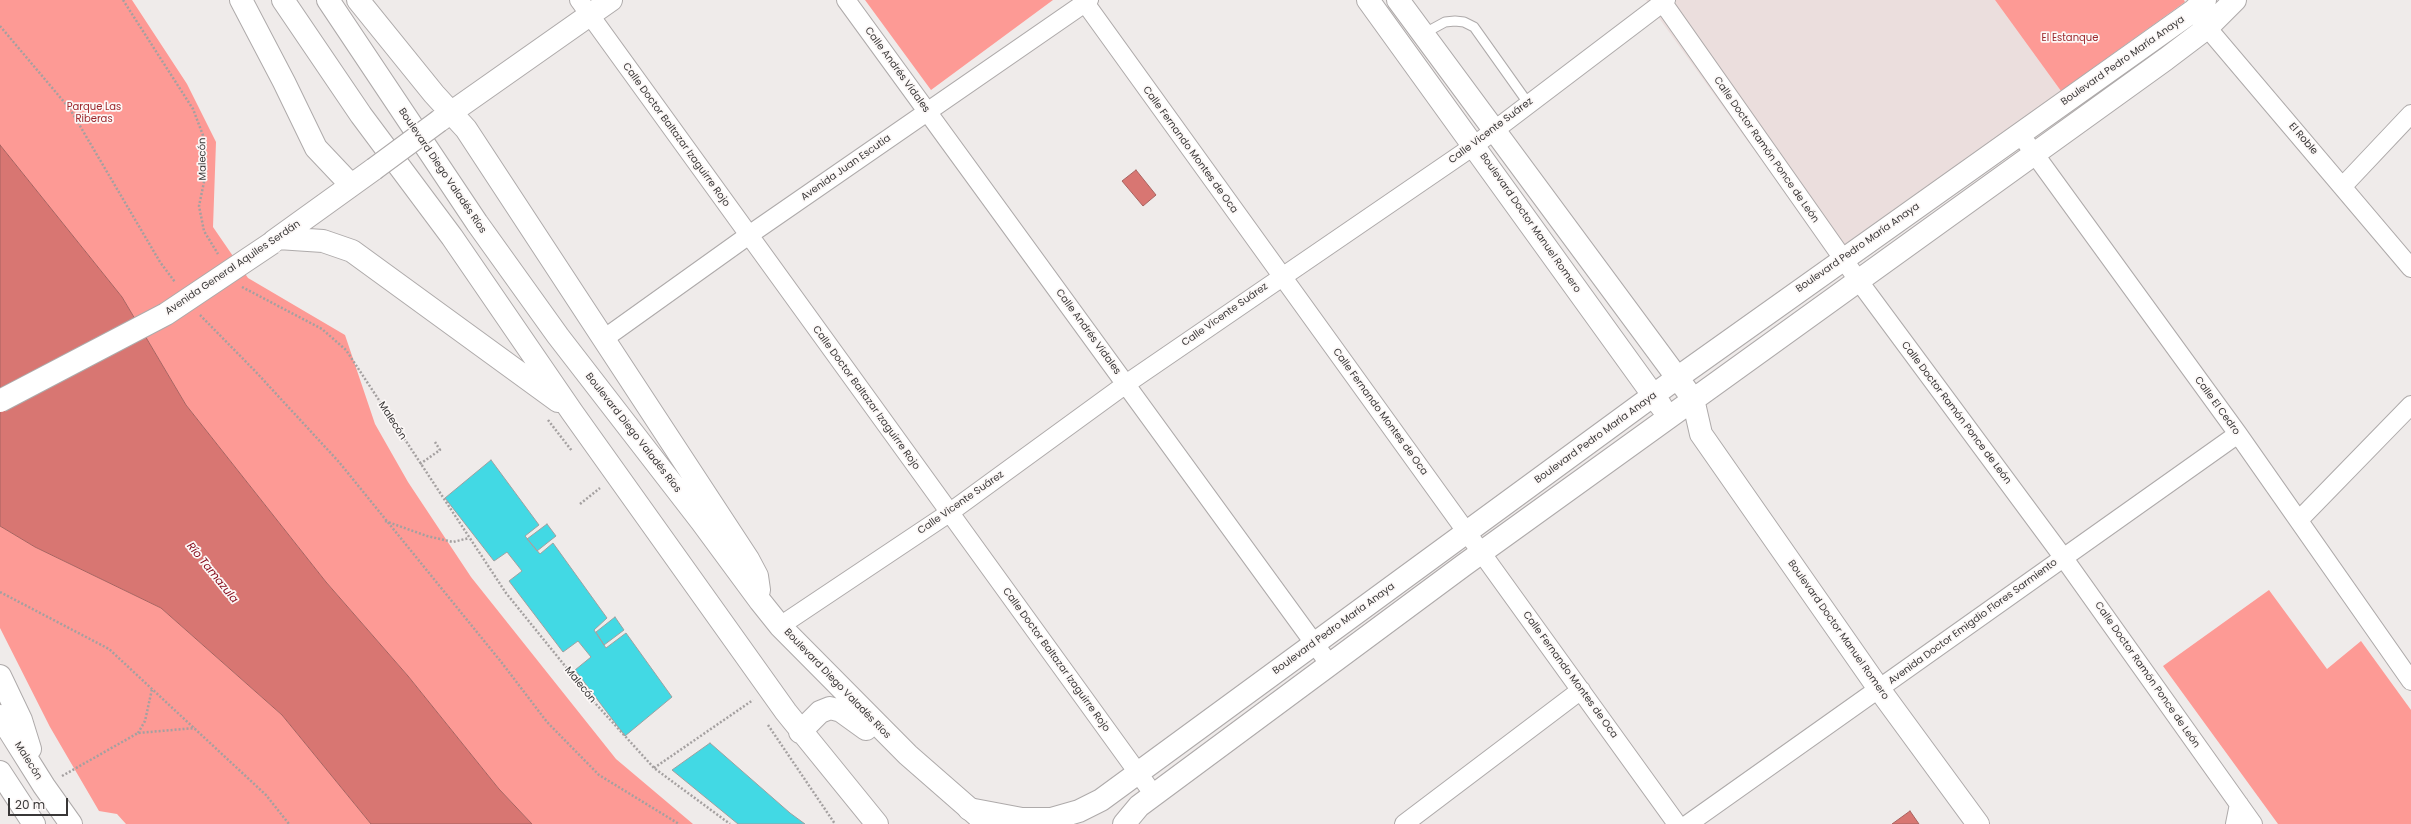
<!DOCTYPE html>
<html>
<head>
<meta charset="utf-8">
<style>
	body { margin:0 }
	#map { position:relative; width:2411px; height:824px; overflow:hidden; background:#efebea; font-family:Poppins,sans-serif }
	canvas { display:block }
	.scale { position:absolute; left:8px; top:798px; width:60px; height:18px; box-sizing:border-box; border:2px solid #393737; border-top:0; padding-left:5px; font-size:12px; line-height:14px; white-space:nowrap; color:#393737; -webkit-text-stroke:3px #fcf8f7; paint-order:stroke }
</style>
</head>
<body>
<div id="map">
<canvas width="2411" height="824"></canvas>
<div class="scale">20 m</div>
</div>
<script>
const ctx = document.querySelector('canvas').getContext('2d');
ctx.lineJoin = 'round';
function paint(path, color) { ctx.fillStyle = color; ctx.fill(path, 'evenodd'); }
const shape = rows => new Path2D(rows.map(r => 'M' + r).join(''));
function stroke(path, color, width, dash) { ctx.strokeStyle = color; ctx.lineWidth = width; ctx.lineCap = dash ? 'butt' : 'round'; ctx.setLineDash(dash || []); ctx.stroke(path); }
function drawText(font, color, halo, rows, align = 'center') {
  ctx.font = font + ' Poppins,sans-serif'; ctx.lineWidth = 3.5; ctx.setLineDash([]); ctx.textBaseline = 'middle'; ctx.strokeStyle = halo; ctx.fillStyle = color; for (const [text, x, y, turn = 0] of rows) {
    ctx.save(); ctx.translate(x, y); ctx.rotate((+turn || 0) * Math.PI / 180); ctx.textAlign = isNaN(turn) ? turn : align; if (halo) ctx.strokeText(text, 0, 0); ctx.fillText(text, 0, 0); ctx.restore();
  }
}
paint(shape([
	[1646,0,1995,0,2061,91,1830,255]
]), '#ebdedd');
paint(shape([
	[0,0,132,0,187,84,216,142,213,227,248,278,345,335,375,424,408,482,471,577,616,759,693,824,532,824,499,789,408,676,326,582,186,405,122,297,0,145],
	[865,0,1053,0,931,90],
	[1995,0,2184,0,2185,2,2061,91],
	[0,526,35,547,161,608,282,715,371,824,126,824,117,814,99,811,50,727,0,628],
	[2269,590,2327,669,2361,641,2411,710,2411,824,2278,824,2163,666]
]), '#fd9a95');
const water = shape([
	[0,145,122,297,186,405,326,582,408,676,499,789,532,824,371,824,282,715,161,608,35,547,0,526,0,145],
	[1136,170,1156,195,1143,206,1122,181,1136,170],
	[1910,811,1919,824,1892,824,1910,811]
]);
paint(water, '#d87672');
stroke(water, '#a86360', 1);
const building = shape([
	[491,460,539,525,525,536,540,554,553,543,607,618,594,630,606,648,626,633,672,697,625,736,575,670,591,657,578,641,563,652,509,581,522,571,507,552,494,561,445,498,491,460],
	[547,524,556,536,537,551,527,539,547,524],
	[615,617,624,630,604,645,596,632,615,617],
	[710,743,790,813,805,824,738,824,672,770,710,743]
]);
paint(building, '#42d9e4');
stroke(building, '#9ca0a0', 1);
const service = shape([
	[1423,34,1445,22,1455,21,1464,22,1474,27,1528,103]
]);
const minor = shape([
	[579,0,1154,795],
	[846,0,1330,665],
	[1083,0,1677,824],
	[1661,0,1858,280,2063,557,2253,824],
	[2199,18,2411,268],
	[2020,134,2238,434,2411,681],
	[2343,186,2411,114],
	[605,338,749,235,1089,0],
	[2299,520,2411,405],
	[780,626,949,513,1126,384,1475,145,1666,0],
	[1404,824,1581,690],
	[1688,824,2238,434],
	[2235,824,2239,804]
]);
const tertiary = shape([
	[1368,0,1661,406],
	[1398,0,1693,399,1701,434,1879,689,1978,824],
	[969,809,1022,819,1051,819,1079,811,1101,800,1677,378,2193,11,2205,0],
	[1124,824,1139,806,1464,565,2166,59,2207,28,2235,0]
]);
const secondary = shape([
	[241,0,284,82,316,148,351,185],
	[283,0,361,115,452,237,572,412,786,712,877,824],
	[328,0,477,223,558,336,701,521,760,601,780,626,908,755,987,824],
	[358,0,434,94,466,129,748,559,757,576,759,590],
	[439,121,611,0],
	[278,238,323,241,352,251,558,401],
	[274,241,374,169],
	[800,732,820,712,830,708,841,711,866,729]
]);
const primary = shape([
	[0,676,21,720,30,749],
	[0,716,44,786,71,824],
	[0,772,34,824]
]);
stroke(service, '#aeaaaa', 11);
stroke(minor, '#aeaaaa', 20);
stroke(tertiary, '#aeaaaa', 24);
stroke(secondary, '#aeaaaa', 24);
stroke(primary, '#aeaaaa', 24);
stroke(shape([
	[123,0,193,109,204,138,205,177,199,206,204,231,218,254],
	[0,26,70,109,160,262,175,282],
	[242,287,322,329,346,350,506,593,595,703,654,768,730,824],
	[200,315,256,372,339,462,502,663,547,722,599,775,679,824],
	[548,420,572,451],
	[420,464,440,450,435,442],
	[580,504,600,488],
	[385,521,427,536,453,542,469,538],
	[0,592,109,649,266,795,289,824],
	[768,725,835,824],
	[138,733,145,721,152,689],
	[654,768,753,700],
	[62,776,138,733,195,728]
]), '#a4a0a0', 2.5, [2, 2]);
stroke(service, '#fff', 9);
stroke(minor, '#fff', 18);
stroke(tertiary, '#fff', 22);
stroke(secondary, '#fff', 22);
stroke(primary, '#fff', 22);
const secondaryBridge = shape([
	[374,169,439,121],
	[0,401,166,314,272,243]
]);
stroke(secondaryBridge, '#aeaaaa', 24, []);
stroke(secondaryBridge, '#fff', 22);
drawText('10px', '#9b262b', '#fcf8f7', [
	["El Estanque",2070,38],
	["Parque Las",94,107],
	["Riberas",94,119]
]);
drawText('10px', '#393737', '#fcf8f7', [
	["Boulevard Pedro María Anaya",2123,61,-35],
	["Calle Andrés Vidales",897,70,54],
	["Calle Vicente Suárez",1491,131,-37],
	["Calle Doctor Baltazar Izaguirre Rojo",676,135,54],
	["El Roble",2303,139,49],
	["Calle Fernando Montes de Oca",1190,150,54],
	["Calle Doctor Ramón Ponce de León",1766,150,55],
	["Malecón",203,159,-91],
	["Avenida Juan Escutia",846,168,-35],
	["Boulevard Diego Valadés Ríos",442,171,56],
	["Boulevard Doctor Manuel Romero",1530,223,55],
	["Boulevard Pedro María Anaya",1858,248,-35],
	["Avenida General Aquiles Serdán",233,268,-34],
	["Calle Vicente Suárez",1225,315,-35],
	["Calle Andrés Vidales",1088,332,54],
	["Calle Doctor Baltazar Izaguirre Rojo",866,398,54],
	["Calle El Cedro",2217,406,54],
	["Calle Fernando Montes de Oca",1380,412,54],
	["Calle Doctor Ramón Ponce de León",1956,413,53],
	["Malecón",392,421,57],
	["Boulevard Diego Valadés Ríos",633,433,52],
	["Boulevard Pedro María Anaya",1596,438,-36],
	["Calle Vicente Suárez",961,503,-35],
	["Avenida Doctor Emigdio Flores Sarmiento",1973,622,-36],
	["Boulevard Pedro María Anaya",1334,629,-36],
	["Boulevard Doctor Manuel Romero",1838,630,55],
	["Calle Doctor Baltazar Izaguirre Rojo",1056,660,54],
	["Calle Fernando Montes de Oca",1570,675,54],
	["Calle Doctor Ramón Ponce de León",2147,675,55],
	["Boulevard Diego Valadés Ríos",837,684,46],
	["Malecón",580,685,51],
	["Malecón",28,761,58]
]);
drawText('italic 11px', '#840718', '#fcf8f7', [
	["Río Tamazula",212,573,51]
]);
</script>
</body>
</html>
